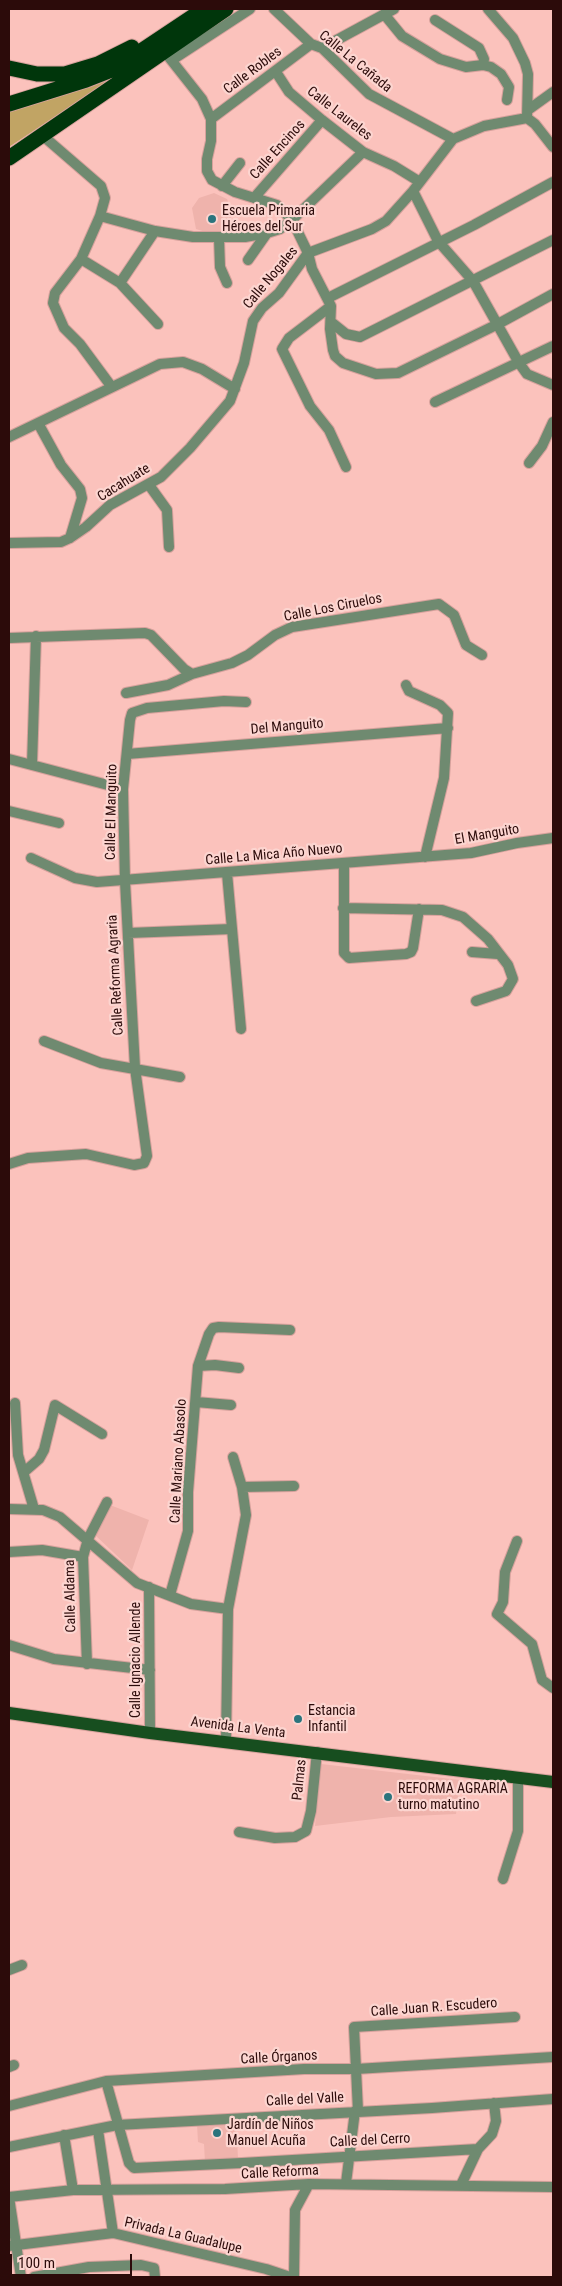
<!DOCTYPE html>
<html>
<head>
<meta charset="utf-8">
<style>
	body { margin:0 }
	#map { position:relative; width:562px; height:2286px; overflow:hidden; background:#fbc2bc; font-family:"Roboto Condensed",sans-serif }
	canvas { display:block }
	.frame { position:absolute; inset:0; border:10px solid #2c0b0a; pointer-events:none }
	.scale { position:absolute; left:10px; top:2254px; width:122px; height:22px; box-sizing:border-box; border:2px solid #2c0b0a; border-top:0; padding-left:6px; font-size:15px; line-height:18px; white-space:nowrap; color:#2c0b0a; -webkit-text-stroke:4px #fcd5d0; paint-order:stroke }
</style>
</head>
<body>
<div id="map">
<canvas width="562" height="2286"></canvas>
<div class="frame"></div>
<div class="scale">100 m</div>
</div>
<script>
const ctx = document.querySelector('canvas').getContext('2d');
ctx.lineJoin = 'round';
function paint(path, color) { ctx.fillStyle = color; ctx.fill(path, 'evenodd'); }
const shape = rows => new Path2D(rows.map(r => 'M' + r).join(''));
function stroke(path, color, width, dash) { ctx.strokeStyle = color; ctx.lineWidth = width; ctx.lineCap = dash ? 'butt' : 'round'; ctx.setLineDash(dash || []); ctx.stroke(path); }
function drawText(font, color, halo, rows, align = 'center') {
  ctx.font = font + ' "Roboto Condensed",sans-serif'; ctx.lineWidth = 4.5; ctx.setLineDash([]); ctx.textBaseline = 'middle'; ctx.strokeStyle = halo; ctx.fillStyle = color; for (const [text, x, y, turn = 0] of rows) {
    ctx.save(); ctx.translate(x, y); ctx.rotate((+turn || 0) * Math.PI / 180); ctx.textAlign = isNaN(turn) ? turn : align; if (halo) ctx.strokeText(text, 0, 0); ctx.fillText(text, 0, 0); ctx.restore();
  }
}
paint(shape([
	[214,193,227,199,232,212,229,225,225,231,209,233,196,229,192,208,199,198],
	[110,1505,149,1520,132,1570,95,1535],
	[321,1764,460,1780,456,1814,391,1817,315,1826],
	[236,2122,238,2158,205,2162,204,2144,198,2142,197,2124]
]), '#efb3ac');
paint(shape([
	[118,73,113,78,9,147,9,111]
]), '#c1a464');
const minor = shape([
	[274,9,311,44,322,48,369,94,453,139],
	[488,9,513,38,525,63,528,74,527,118],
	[384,14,402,36,440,59,466,67,483,65,491,67,501,74,509,87,507,100],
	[435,20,479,48,484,59,483,65],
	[322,48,394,9],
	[164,51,202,99,211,119,211,141,207,159,207,171,212,180,235,192,277,205,292,220,308,253,312,269,331,306,330,329,333,350,335,356,343,363,376,374,398,373,498,324,553,294],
	[172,60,250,9],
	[276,72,289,92,322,120,363,152,394,166,420,182],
	[528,110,553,92],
	[527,118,535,124,553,147],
	[211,119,311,44],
	[42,135,101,186,105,198,100,216,81,259,55,293,53,303,64,328,80,344,111,386],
	[222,186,240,163],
	[413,191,438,241,473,281,519,363,527,374,553,385],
	[254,198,322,120],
	[100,216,155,231,193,237,245,237,267,233,280,229,292,220,363,152],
	[219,238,220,267,227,283],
	[81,259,120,283,158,324],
	[248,260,267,233],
	[120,283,155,231],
	[328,298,474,225,553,182],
	[331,306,289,338,282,349,310,406,329,430,346,467],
	[331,322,346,334,360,337,553,240],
	[435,402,553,346],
	[38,423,61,465,80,489,82,498,70,538],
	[9,437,160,364,183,362,202,369,235,389],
	[529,463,542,446,553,422],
	[149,485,167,510,169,547],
	[9,543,61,542,70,538,86,527,110,505,161,477,190,448,230,401,244,363,253,321,262,308,279,293,308,253,372,229,386,221,413,191,453,139,484,126,527,118],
	[9,638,145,633,151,635,184,669,192,674,232,663,248,655,275,635,292,627,439,604,454,615,466,645,482,655],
	[406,685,409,691,440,705,448,713,444,778,425,857],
	[126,693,168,685,192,674],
	[127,754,448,728],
	[9,759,123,789],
	[32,765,36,636],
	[9,811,59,823],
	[31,858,75,878,97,882,471,853,517,843,553,838],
	[344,863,344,953,349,958,406,954,411,952,413,948,419,909],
	[227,873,241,1029],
	[343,908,442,910,463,917,488,939,508,965,513,979,506,991,476,1001],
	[128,933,232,929],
	[472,952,498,954],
	[44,1041,101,1063,180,1077],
	[9,1164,28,1158,86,1154,134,1165,144,1163,147,1156,135,1068,125,881,123,789,130,720,132,713,147,708,224,701,246,702],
	[198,1366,215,1365,239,1368],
	[196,1402,231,1405],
	[15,1403,18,1455,34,1509],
	[24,1472,39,1459,44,1450,55,1405,102,1434],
	[242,1487,294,1486],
	[9,1509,43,1510,60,1517,137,1583,191,1604,228,1609],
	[517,1541,505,1572,503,1602,497,1614,532,1644,542,1680,553,1688],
	[9,1552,42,1550,83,1557],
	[149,1587,150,1733],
	[170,1595,188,1531,188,1492,198,1366,209,1334,213,1328,219,1327,290,1330],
	[9,1645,54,1659,150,1670],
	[87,1664,83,1557,88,1539,107,1502],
	[226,1741,228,1609,246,1515,242,1487,233,1457],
	[239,1832,275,1838,295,1837,306,1831,311,1811,317,1752],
	[503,1879,518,1831,518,1778],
	[9,1970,22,1965],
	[9,2067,14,2065],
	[106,2081,129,2163,134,2168,242,2163,478,2149],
	[9,2106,106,2081,304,2069,356,2069,553,2057],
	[358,2111,354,2027,515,2017],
	[98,2130,113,2233],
	[64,2135,73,2190],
	[9,2147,117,2125,432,2108,553,2099],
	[346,2183,355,2111],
	[461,2185,478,2149,492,2134,496,2121,494,2103],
	[9,2197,73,2190,225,2189,309,2184,553,2187],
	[9,2197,21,2277],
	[9,2246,113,2233,266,2269,290,2277],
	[34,2277,89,2267,141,2265,154,2268,155,2277],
	[294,2277,295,2210,309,2184]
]);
const major = shape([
	[9,1713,150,1733,553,1782]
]);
const highway = shape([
	[9,68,37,74,65,74,98,64,132,47],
	[9,104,86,80,114,69,204,9],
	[9,158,226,9]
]);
stroke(minor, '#d6a19c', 12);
stroke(major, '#d6a19c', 14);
stroke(highway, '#d6a19c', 17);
stroke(minor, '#6f8a70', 10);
stroke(major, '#174e1f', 12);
stroke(highway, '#00360b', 15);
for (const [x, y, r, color] of [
	[212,219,5,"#2b747d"],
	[298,1719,5,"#2b747d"],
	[388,1797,5,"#2b747d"],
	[217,2133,5,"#2b747d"]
]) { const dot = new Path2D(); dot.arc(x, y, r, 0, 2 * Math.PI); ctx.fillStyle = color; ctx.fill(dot); stroke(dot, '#fcd5d0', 2); }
drawText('14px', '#2c0b0a', '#fcd5d0', [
	["Calle La Cañada",355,62,39],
	["Calle Robles",253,71,-37],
	["Calle Laureles",339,114,38],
	["Calle Encinos",278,150,-48],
	["Calle Nogales",271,278,-50],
	["Cacahuate",124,483,-32],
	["Calle Los Ciruelos",333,608,-11],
	["Del Manguito",287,727,-5],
	["Calle El Manguito",112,812,-89],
	["El Manguito",487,835,-10],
	["Calle La Mica Año Nuevo",274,855,-5],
	["Calle Reforma Agraria",116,975,-93],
	["Calle Mariano Abasolo",179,1461,-87],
	["Calle Aldama",71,1596,-91],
	["Calle Ignacio Allende",136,1660,-90],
	["Avenida La Venta",238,1728,7],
	["Palmas",300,1780,-84],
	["Calle Juan R. Escudero",434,2008,-4],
	["Calle Órganos",279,2058,-3],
	["Calle del Valle",305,2100,-3],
	["Calle del Cerro",370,2141,-3],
	["Calle Reforma",280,2173,-3],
	["Privada La Guadalupe",183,2236,13]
]);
drawText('14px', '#2c0b0a', '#fcd5d0', [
	["Escuela Primaria",222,211],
	["Héroes del Sur",222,227],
	["Estancia",308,1711],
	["Infantil",308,1727],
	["REFORMA AGRARIA",398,1789],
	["turno matutino",398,1805],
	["Jardín de Niños",227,2125],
	["Manuel Acuña",227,2141]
], 'left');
</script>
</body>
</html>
